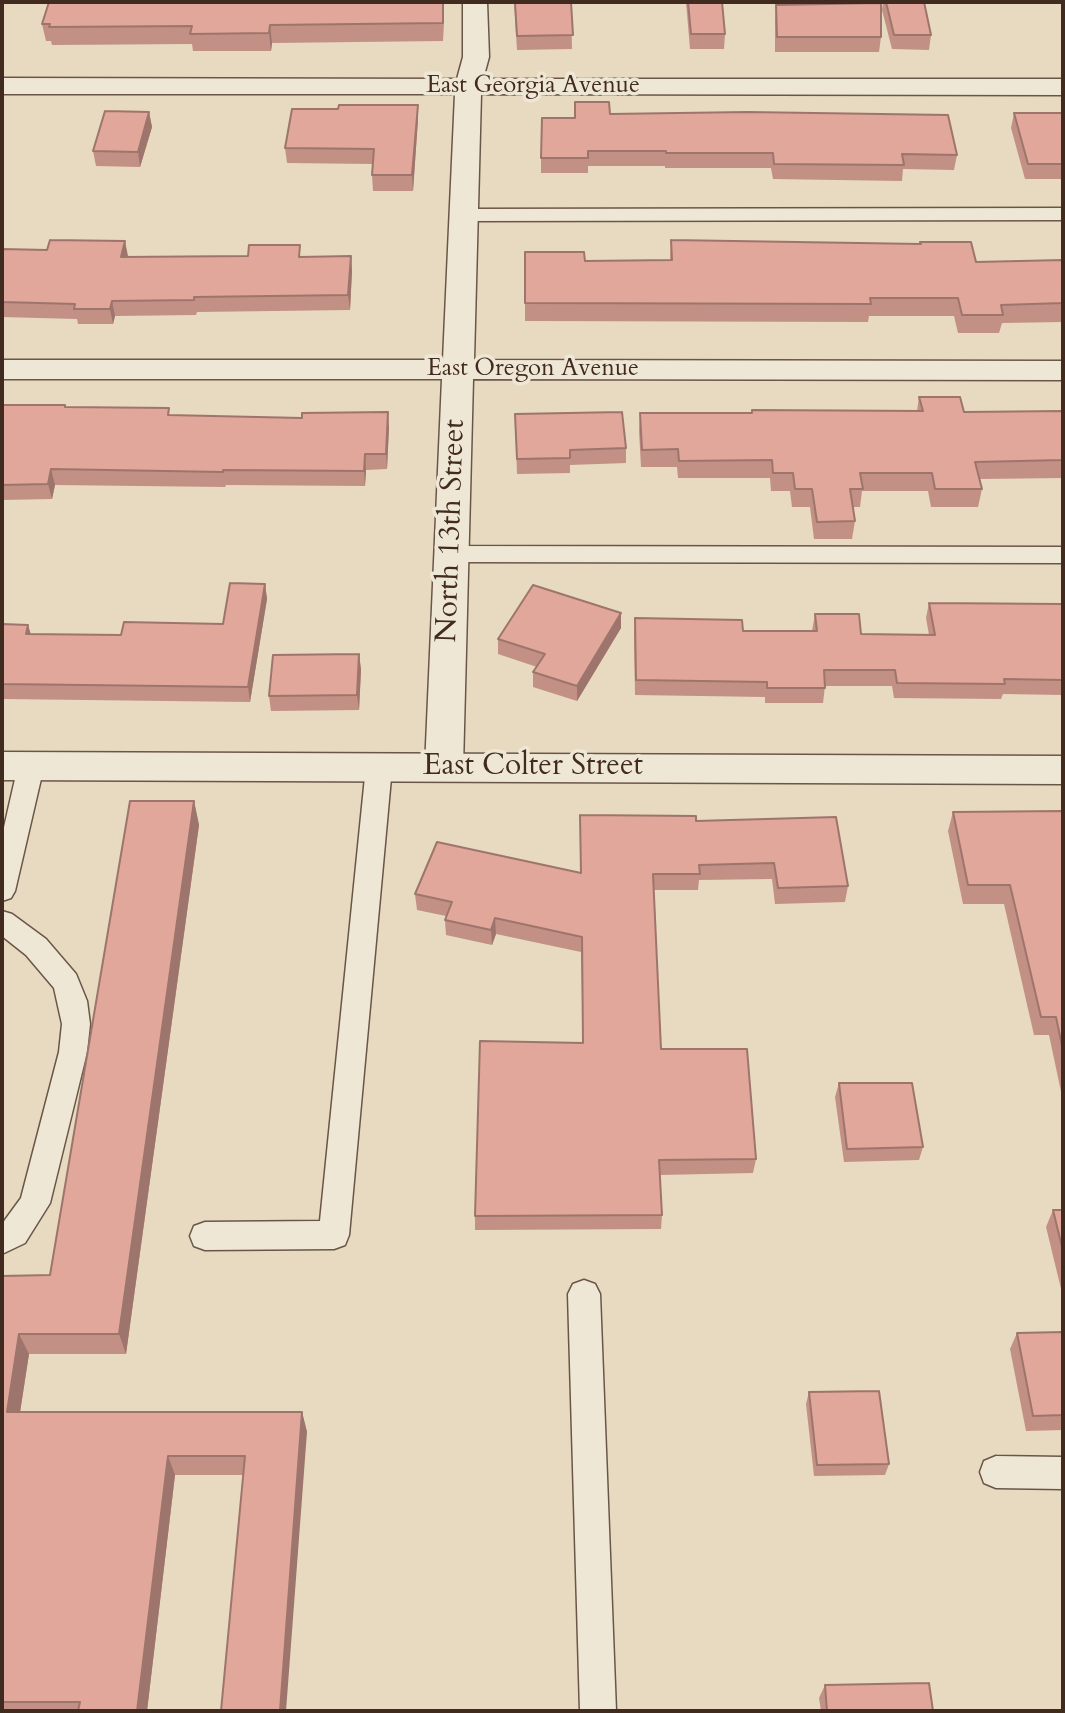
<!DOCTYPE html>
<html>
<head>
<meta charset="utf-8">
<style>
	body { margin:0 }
	#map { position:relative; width:1065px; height:1713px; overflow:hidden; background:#e7dac0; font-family:Cardo,serif }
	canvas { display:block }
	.frame { position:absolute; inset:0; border:4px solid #412a1f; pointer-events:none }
</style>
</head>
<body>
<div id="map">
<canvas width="1065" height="1713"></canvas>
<div class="frame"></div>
</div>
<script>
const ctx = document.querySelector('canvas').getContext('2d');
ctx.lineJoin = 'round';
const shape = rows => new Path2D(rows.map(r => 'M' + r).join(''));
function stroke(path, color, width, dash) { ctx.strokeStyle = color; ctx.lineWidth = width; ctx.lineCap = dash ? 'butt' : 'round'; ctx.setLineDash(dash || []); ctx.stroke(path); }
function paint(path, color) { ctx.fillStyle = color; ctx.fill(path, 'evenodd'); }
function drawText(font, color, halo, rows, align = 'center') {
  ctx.font = font + ' Cardo,serif'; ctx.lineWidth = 7; ctx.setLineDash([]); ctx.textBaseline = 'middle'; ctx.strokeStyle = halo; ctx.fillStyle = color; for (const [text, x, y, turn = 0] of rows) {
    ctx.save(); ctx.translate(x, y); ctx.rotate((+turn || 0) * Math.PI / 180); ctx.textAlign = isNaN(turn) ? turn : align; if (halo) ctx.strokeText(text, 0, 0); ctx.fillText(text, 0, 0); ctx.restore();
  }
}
const service = shape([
	[1063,208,1063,220,464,221,454,215,464,209,1063,208],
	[451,546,1063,547,1063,563,451,562,443,560,440,554,443,548,451,546],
	[31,757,40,759,44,766,15,891,11,898,2,901,2,836,18,766,22,759,31,757],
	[379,758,388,760,392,767,349,1235,345,1245,334,1249,205,1250,194,1246,190,1236,194,1226,205,1222,320,1221,366,767,370,760,379,758],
	[2,911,12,914,46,939,76,974,87,1001,90,1024,87,1052,50,1203,25,1243,2,1254,2,1224,21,1198,59,1052,62,1024,54,988,26,955,2,936,2,911],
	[584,1280,595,1284,600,1294,616,1711,580,1711,568,1294,573,1284,584,1280],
	[996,1456,1063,1457,1063,1489,996,1488,984,1483,980,1472,984,1461,996,1456]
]);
const minor = shape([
	[463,2,487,2,489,57,483,79,1063,79,1063,95,481,94,474,360,1063,361,1063,380,473,379,463,767,457,777,444,781,431,777,425,767,442,379,2,379,2,360,443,360,455,94,2,94,2,78,457,79,463,57,463,2]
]);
const tertiary = shape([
	[2,752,1063,756,1063,784,2,780,2,752]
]);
stroke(service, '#6a5647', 3);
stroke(minor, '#6a5647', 3);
stroke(tertiary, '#6a5647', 3);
paint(service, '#efe7d6');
paint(minor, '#efe7d6');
paint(tertiary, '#efe7d6');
paint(shape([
	[49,2,444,2,443,41,272,43,271,51,193,51,192,44,52,45,51,41,46,41,42,24],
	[514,2,571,2,572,49,517,50],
	[686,2,722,2,725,34,724,49,690,49],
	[883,2,924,2,931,35,929,50,892,49,882,10],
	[776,5,881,37,879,52,775,52,775,19],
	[149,112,152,127,140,167,96,166,93,151],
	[1014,113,1063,113,1063,179,1025,179,1011,128],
	[610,114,957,155,954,170,903,169,902,181,773,179,771,168,665,168,665,166,588,166,588,173,541,173,541,158,575,118],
	[418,119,413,191,373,191,372,175,373,164,287,163,285,148],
	[671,240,920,244,920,242,976,262,1063,260,1063,322,1002,323,999,333,958,333,954,316,869,316,868,322,525,321,525,252,585,261,670,260],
	[125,241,127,257,248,256,301,257,351,256,352,271,350,310,197,312,196,315,115,316,113,324,78,324,77,319,2,317,2,249,47,250],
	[919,397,964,412,1063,411,1063,478,980,479,982,489,978,507,931,507,928,491,862,491,860,507,853,507,855,521,852,539,814,539,810,507,792,507,790,491,771,491,770,478,678,478,677,467,641,467,639,431,640,413,752,413,752,410,917,411],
	[2,405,65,407,171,415,389,427,387,469,366,470,365,486,226,485,225,487,55,485,52,499,2,500],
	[515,414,626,448,626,463,570,465,570,473,517,474],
	[265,584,267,599,250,702,2,699,2,624,28,625,31,634,121,635,223,624],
	[929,603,1063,604,1063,695,1003,694,1001,699,894,698,892,686,825,686,823,703,765,703,765,697,635,695,634,633,635,618,743,631,812,631,815,614,861,634,929,635,926,618],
	[621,613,621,628,577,701,533,687,533,672,537,667,498,654,498,639],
	[359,654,361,670,359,710,271,711,269,696],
	[194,801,199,825,126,1354,29,1354,20,1412,302,1412,307,1432,243,1475,175,1475,147,1711,2,1711,2,1276,50,1275],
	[1063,811,1063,1101,1049,1035,1034,1035,1004,904,963,904,948,831,953,812],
	[580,815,696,821,848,886,845,902,775,904,772,879,699,880,698,890,653,890,661,1049,756,1159,753,1173,660,1175,662,1215,661,1229,475,1230,475,1216,583,1043,581,952,496,934,492,945,446,935,445,920,446,916,417,910,415,894,580,873],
	[839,1083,923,1147,919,1160,844,1162,835,1097],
	[1053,1210,1063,1210,1063,1297,1046,1227],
	[1063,1332,1063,1430,1026,1431,1010,1349,1017,1333],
	[809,1392,889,1464,885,1475,814,1476,806,1404],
	[825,1685,933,1711,821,1711,819,1698]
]), '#c29084');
paint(shape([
	[443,2,444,2,443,41],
	[270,25,272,43,271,51,269,33],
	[418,105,418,119,413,191,412,175],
	[149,112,152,127,140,167,138,152],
	[125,241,128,256,124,272,121,257],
	[351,256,352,271,350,310,348,295],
	[112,301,115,316,113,324,110,309],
	[388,412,389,427,387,469,386,454],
	[365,454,366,470,365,486,364,471],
	[51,469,55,485,52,499,48,484],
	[265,584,267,599,250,702,248,687],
	[621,613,621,628,577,701,577,686],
	[28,625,32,640,26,634],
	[359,654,361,670,359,710,357,695],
	[194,801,199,825,126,1354,119,1334],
	[495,918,496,934,492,945,491,930],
	[19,1334,29,1354,17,1432,7,1412],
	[302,1412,307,1432,286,1711,280,1711],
	[168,1456,175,1475,147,1711,137,1711]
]), '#9e756c');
const building = shape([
	[49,2,443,2,443,23,270,25,269,33,190,34,192,26,49,27,50,24,42,24,49,2],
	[515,2,571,2,573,35,517,36,515,2],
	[688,2,722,2,725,34,691,34,688,2],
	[886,2,924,2,931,35,894,35,886,2],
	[881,3,881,37,777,37,776,5,881,3],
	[575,102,609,102,610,114,747,112,948,115,957,155,902,154,904,165,774,164,773,153,666,153,666,151,588,151,588,158,541,158,542,118,575,118,575,102],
	[339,105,418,105,412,175,372,175,374,149,285,148,292,109,338,109,339,105],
	[105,111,149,112,138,152,93,151,105,111],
	[1014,113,1063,113,1063,164,1028,164,1014,113],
	[50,240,125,241,121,257,248,256,249,245,300,245,299,257,351,256,348,295,194,297,194,300,112,301,110,309,74,309,75,304,2,302,2,249,47,250,50,240],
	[671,240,921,244,920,242,971,242,976,262,1063,260,1063,303,1001,305,1003,315,962,315,958,298,870,298,871,304,525,303,525,252,584,252,585,261,672,260,671,240],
	[919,397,960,397,964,412,1063,411,1063,460,975,462,982,489,935,489,932,473,860,473,863,489,850,489,855,521,817,522,812,489,795,489,793,473,773,473,772,460,679,461,678,449,642,450,640,413,752,413,752,410,923,411,919,397],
	[2,405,65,405,65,407,169,408,168,415,302,418,302,413,388,412,386,454,365,454,364,471,223,470,223,472,51,469,48,484,2,485,2,405],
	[622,412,626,448,570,450,570,458,517,459,515,414,622,412],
	[230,583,265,584,248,687,2,684,2,624,28,625,26,634,121,635,124,622,223,624,230,583],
	[533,585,621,613,577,686,533,672,545,654,498,639,533,585],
	[929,603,1063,604,1063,680,1004,679,1005,684,897,683,895,670,824,670,825,688,767,688,767,682,636,680,635,618,742,620,743,631,817,631,815,614,859,614,861,634,935,635,929,603],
	[359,654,357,695,269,696,273,655,359,654],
	[130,801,194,801,119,1334,19,1334,7,1412,302,1412,280,1711,221,1711,245,1456,168,1456,137,1711,78,1711,80,1702,2,1702,2,1276,50,1275,130,801],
	[1063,811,1063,1051,1056,1017,1041,1017,1010,885,968,885,953,812,1063,811],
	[580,815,696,816,696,821,836,817,848,886,778,888,774,863,699,865,700,874,653,874,661,1049,747,1049,756,1159,659,1160,662,1215,475,1216,480,1041,583,1043,582,937,495,918,491,930,445,920,452,902,415,894,437,842,581,873,580,815],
	[839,1083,912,1083,923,1147,847,1149,839,1083],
	[1053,1210,1063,1210,1063,1251,1053,1210],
	[1063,1332,1063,1415,1033,1416,1017,1333,1063,1332],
	[879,1391,889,1464,817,1465,809,1392,879,1391],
	[929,1683,933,1711,827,1711,825,1685,929,1683]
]);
paint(building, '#e1a79a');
stroke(building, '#9e756c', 2);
drawText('24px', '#412a1f', '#efe7d6', [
	["East Georgia Avenue",533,86],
	["East Oregon Avenue",533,369]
]);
drawText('30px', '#412a1f', '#efe7d6', [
	["North 13th Street",452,531,-88],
	["East Colter Street",533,767]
]);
</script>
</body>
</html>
